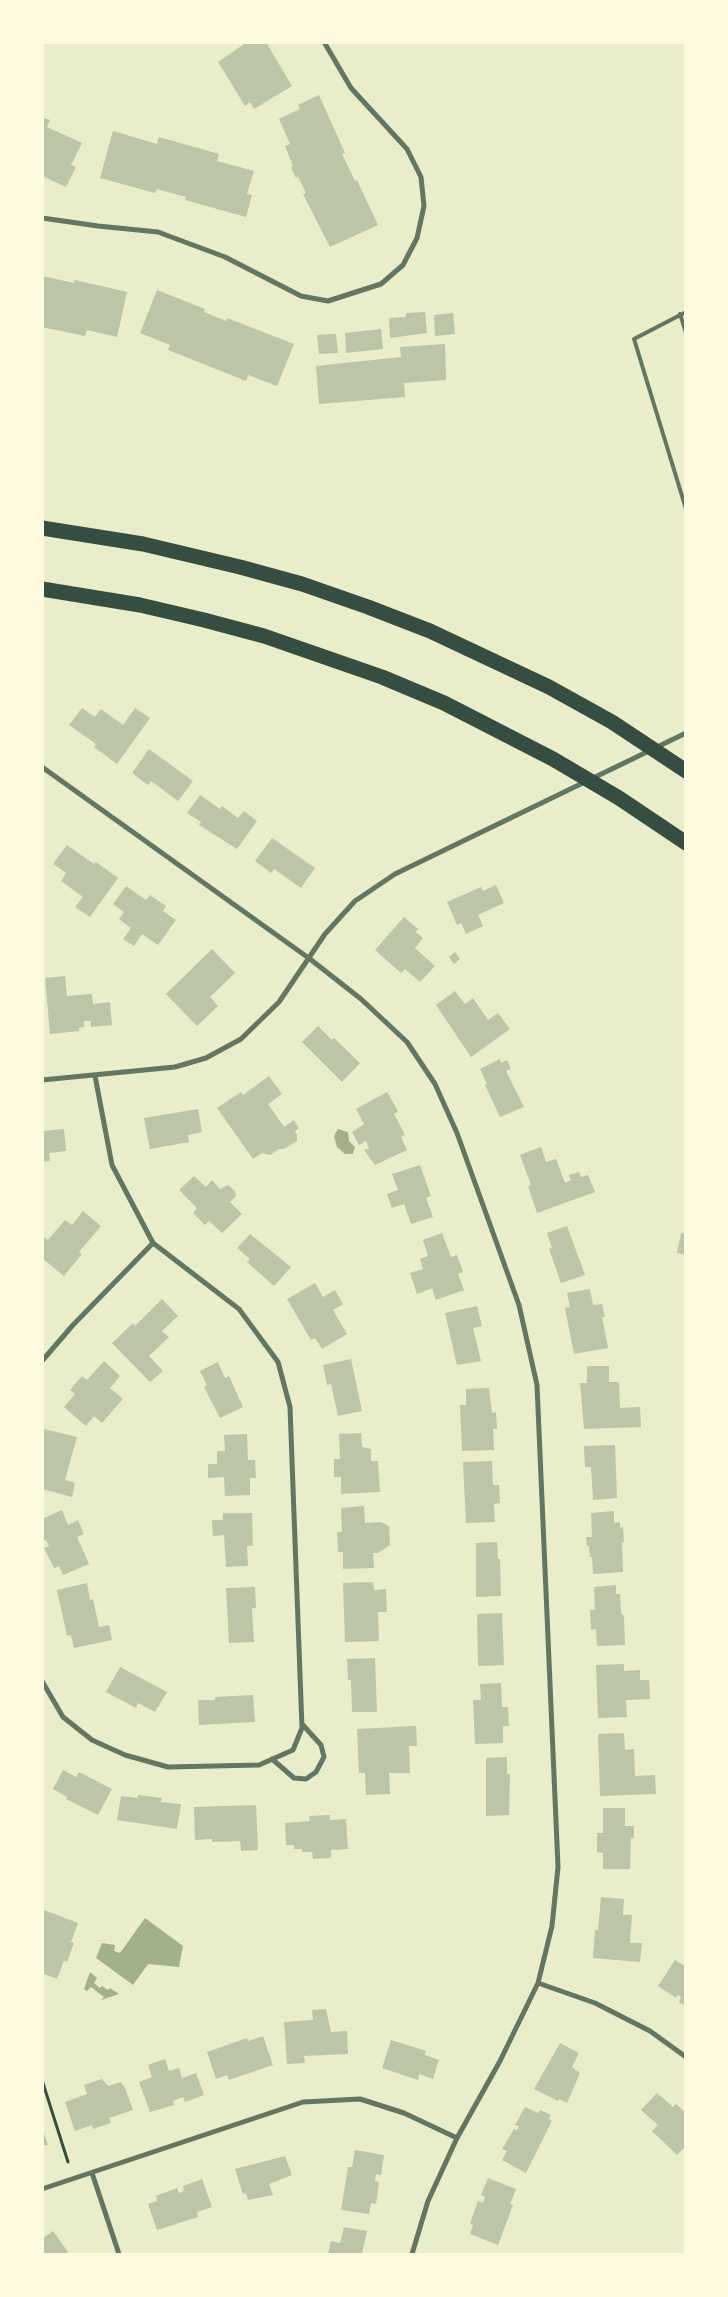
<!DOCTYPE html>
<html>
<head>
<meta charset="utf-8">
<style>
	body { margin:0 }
	#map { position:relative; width:728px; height:2297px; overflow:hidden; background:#e9edc9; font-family:Montserrat,sans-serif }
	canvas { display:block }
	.frame { position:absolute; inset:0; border:44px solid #fefae0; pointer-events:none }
</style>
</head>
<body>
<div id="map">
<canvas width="728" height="2297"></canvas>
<div class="frame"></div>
</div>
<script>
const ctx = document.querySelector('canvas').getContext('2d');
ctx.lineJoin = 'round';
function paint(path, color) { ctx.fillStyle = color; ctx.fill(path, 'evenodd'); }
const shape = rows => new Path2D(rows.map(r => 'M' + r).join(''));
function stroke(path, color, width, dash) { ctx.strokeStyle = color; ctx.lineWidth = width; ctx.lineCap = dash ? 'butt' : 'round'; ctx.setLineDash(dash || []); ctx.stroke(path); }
paint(shape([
	[338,1129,348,1132,349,1141,355,1147,353,1154,345,1154,337,1147,334,1136],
	[145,1918,183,1946,179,1967,148,1964,133,1985,96,1958,102,1943,115,1945,114,1951,120,1953],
	[90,1972,97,1978,94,1983,100,1988,102,1986,108,1990,110,1988,119,1994,101,2000,104,1997,91,1987,87,1991,84,1989]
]), '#a3b18a');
paint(shape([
	[247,42,266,42,292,86,254,109,250,102,245,106,218,62],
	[319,95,345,153,342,154,355,181,357,180,378,225,330,247,303,194,306,193,298,177,296,178,291,167,293,166,285,146,290,144,279,119,300,109,298,105],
	[42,117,50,120,47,127,82,143,71,165,76,167,66,187,42,176],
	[113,131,157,144,159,137,219,154,217,161,254,171,247,194,252,195,246,217,185,200,186,197,157,189,155,193,100,178],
	[42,276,74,283,75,280,127,292,117,337,87,330,85,336,42,327],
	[157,290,205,309,204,312,226,321,227,318,294,344,277,386,248,375,246,381,168,350,170,345,140,333],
	[425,312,427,333,390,338,389,318,406,317,406,313],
	[453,313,455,334,435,336,434,315],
	[381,329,383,349,346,353,345,333],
	[336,334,338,353,319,354,317,335],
	[445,344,446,380,404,383,405,397,319,404,316,366,401,357,400,347],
	[82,708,95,717,101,709,123,725,135,708,150,718,117,764,94,747,96,744,69,725],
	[149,749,193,781,178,801,151,781,148,785,132,773],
	[200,795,220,809,222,806,238,818,244,811,257,821,237,849,199,825,201,822,187,813],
	[272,838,315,868,301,888,274,869,271,873,255,861],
	[67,845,94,864,96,862,118,878,90,917,75,907,83,897,61,881,66,873,53,864],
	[496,885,504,903,478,915,483,926,466,934,461,923,457,925,447,902,481,887,483,891],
	[126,886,146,900,150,895,166,906,163,911,176,920,158,945,142,934,134,946,123,939,131,928,119,919,124,912,113,904],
	[404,917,418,929,416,932,423,938,415,948,435,966,420,982,405,969,401,973,375,950],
	[212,949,235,973,210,997,218,1006,197,1026,166,994],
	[455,952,460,959,454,964,449,957],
	[65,976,67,996,92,994,93,1004,110,1002,112,1025,91,1027,91,1021,84,1021,84,1027,79,1028,79,1031,50,1034,45,978],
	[455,991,465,1004,473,998,488,1020,498,1013,510,1029,471,1057,436,1005],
	[318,1026,332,1040,334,1038,360,1063,342,1082,302,1042],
	[500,1059,501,1063,507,1060,511,1069,506,1071,524,1107,500,1117,485,1085,487,1084,480,1069],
	[269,1076,282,1094,268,1104,284,1127,294,1120,299,1128,295,1131,297,1135,297,1141,284,1149,279,1149,270,1155,262,1153,253,1159,217,1108,241,1092,243,1095],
	[387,1092,398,1111,394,1114,405,1135,401,1137,407,1150,375,1165,364,1150,369,1148,366,1141,359,1145,352,1132,364,1124,356,1109],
	[198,1109,202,1132,188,1135,189,1142,150,1149,144,1118],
	[64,1129,66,1151,49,1153,50,1161,42,1162,42,1131],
	[541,1147,546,1162,556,1159,565,1183,571,1180,569,1175,579,1172,581,1177,588,1175,595,1192,537,1213,528,1186,531,1185,520,1155],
	[420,1165,431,1196,426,1198,433,1217,411,1224,404,1204,392,1208,387,1194,398,1190,392,1174],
	[194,1176,206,1187,212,1180,220,1189,228,1185,235,1191,236,1196,230,1202,242,1214,222,1233,209,1221,205,1225,193,1213,197,1208,179,1190],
	[83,1211,101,1226,79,1252,82,1254,64,1276,42,1258,42,1236,48,1240,65,1220,72,1225],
	[567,1226,585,1275,561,1283,549,1249,552,1248,547,1233],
	[442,1233,451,1257,457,1255,463,1272,458,1274,464,1290,436,1300,432,1288,417,1294,410,1273,423,1269,420,1259,428,1256,423,1240],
	[681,1233,686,1234,686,1255,677,1253],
	[250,1234,291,1267,274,1286,247,1262,250,1259,237,1248],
	[315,1283,323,1297,335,1290,343,1304,333,1310,347,1334,322,1349,315,1338,311,1340,287,1299],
	[590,1289,593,1305,602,1304,605,1317,602,1317,608,1348,574,1354,565,1308,570,1307,567,1293],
	[162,1299,178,1316,162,1331,169,1337,149,1356,163,1371,150,1382,112,1343,133,1323,135,1326],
	[477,1306,482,1326,473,1328,481,1361,457,1365,445,1313],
	[351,1359,362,1411,338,1416,331,1384,327,1385,323,1365],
	[104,1361,120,1376,110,1388,123,1399,102,1423,94,1416,86,1426,64,1407,75,1394,70,1390,82,1376,87,1380],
	[218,1362,225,1378,229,1376,243,1407,220,1418,204,1387,207,1385,200,1371],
	[587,1366,609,1366,609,1382,619,1382,620,1408,640,1407,641,1427,584,1429,580,1383,587,1383],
	[489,1388,492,1413,496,1412,497,1429,493,1429,494,1450,462,1451,460,1405,466,1405,466,1389],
	[44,1429,77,1437,65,1480,75,1483,72,1497,42,1489,42,1436],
	[361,1433,362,1447,371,1449,371,1461,378,1461,380,1492,341,1494,341,1477,334,1477,334,1459,340,1459,339,1434],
	[247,1434,248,1460,255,1460,256,1478,250,1478,250,1495,225,1496,224,1477,208,1478,208,1464,217,1464,217,1451,225,1451,224,1435],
	[615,1445,617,1498,593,1500,591,1467,585,1467,584,1446],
	[492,1461,493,1485,499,1485,500,1503,494,1504,495,1522,466,1523,463,1462],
	[364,1506,365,1523,381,1522,389,1526,390,1545,378,1553,373,1553,374,1568,343,1569,343,1552,338,1552,337,1532,342,1532,341,1508],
	[62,1510,68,1525,78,1520,84,1534,77,1537,89,1564,63,1575,59,1566,54,1568,44,1548,49,1546,46,1540,42,1542,42,1519],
	[614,1511,614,1523,620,1522,620,1528,623,1527,624,1542,622,1542,623,1572,593,1574,592,1557,590,1557,589,1546,587,1546,586,1537,592,1537,591,1513],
	[223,1513,252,1513,253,1546,247,1546,248,1566,226,1567,224,1535,213,1536,212,1520,223,1520],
	[497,1542,498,1559,500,1559,501,1596,476,1597,476,1543],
	[373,1582,374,1590,386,1589,387,1612,378,1612,379,1641,345,1642,343,1583],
	[87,1583,90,1600,93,1599,99,1627,109,1625,112,1640,74,1648,71,1635,67,1636,57,1590],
	[616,1585,616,1594,620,1594,621,1613,624,1616,625,1645,597,1646,596,1629,591,1630,590,1610,595,1610,594,1587],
	[255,1587,256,1608,252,1608,254,1642,229,1643,226,1588],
	[502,1613,504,1665,478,1666,477,1614],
	[375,1658,377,1712,352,1712,351,1680,348,1680,347,1659],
	[624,1664,624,1671,640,1670,640,1680,649,1680,650,1699,626,1700,627,1717,598,1718,596,1665],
	[120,1667,167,1692,155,1712,138,1703,136,1708,106,1692],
	[501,1683,502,1707,508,1707,509,1726,503,1726,503,1743,475,1744,473,1700,481,1700,480,1684],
	[253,1695,255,1722,199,1725,198,1700,215,1700,215,1697],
	[416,1726,417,1746,409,1746,410,1773,389,1773,390,1794,366,1795,365,1773,359,1773,357,1729],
	[624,1733,625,1750,634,1749,635,1776,655,1775,656,1794,600,1796,598,1734],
	[507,1757,507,1774,510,1774,509,1815,486,1816,486,1758],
	[63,1770,76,1777,79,1772,112,1789,98,1815,66,1799,67,1797,53,1789],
	[138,1795,162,1798,161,1802,181,1804,177,1829,117,1820,121,1796,138,1798],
	[256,1805,258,1850,241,1851,240,1841,212,1842,212,1839,195,1840,194,1807],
	[603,1808,625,1808,625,1826,634,1826,634,1838,631,1838,630,1869,603,1869,603,1853,597,1852,597,1833,603,1833],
	[330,1815,330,1820,346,1819,348,1849,331,1850,331,1858,313,1859,312,1852,302,1852,302,1849,294,1849,294,1845,286,1845,285,1823,310,1821,309,1816],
	[601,1897,624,1899,623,1915,632,1915,630,1943,642,1943,640,1962,593,1958,595,1930,598,1930],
	[44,1910,78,1923,71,1942,74,1943,67,1962,64,1961,57,1979,42,1973],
	[675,1960,686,1967,686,2006,679,2002,681,1997,678,1995,676,1998,658,1986],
	[326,2009,331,2032,347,2031,348,2054,304,2056,305,2063,287,2064,284,2022,313,2020,312,2010],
	[263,2036,273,2065,229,2080,227,2075,216,2079,207,2052,247,2038,248,2041],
	[391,2040,426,2051,425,2055,439,2060,433,2079,419,2074,418,2080,382,2068],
	[560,2043,579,2053,572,2067,580,2073,567,2103,559,2099,558,2101,534,2089],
	[165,2059,169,2071,179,2068,182,2078,196,2073,204,2095,185,2102,183,2097,173,2101,174,2105,150,2112,139,2082,152,2077,148,2065],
	[102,2079,108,2086,121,2082,125,2088,133,2110,109,2118,111,2123,93,2129,92,2125,75,2131,65,2102,87,2094,84,2085],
	[657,2093,673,2107,676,2104,686,2113,686,2146,677,2155,652,2131,658,2125,641,2110],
	[525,2107,538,2113,540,2110,551,2115,549,2119,552,2121,526,2173,502,2160,507,2151,502,2149,514,2129,517,2130,519,2126,515,2125],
	[42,2128,48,2145,42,2146],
	[355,2150,384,2155,381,2175,376,2174,375,2181,379,2182,376,2204,371,2203,369,2214,341,2210,348,2167,352,2167],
	[285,2156,292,2175,269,2184,273,2195,248,2200,246,2193,243,2194,235,2169],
	[488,2178,516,2189,510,2204,513,2205,498,2245,470,2234,473,2225,470,2223,478,2201,483,2203,485,2197,481,2195],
	[202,2179,212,2207,197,2212,198,2217,157,2230,148,2204,157,2201,156,2196,177,2188,179,2193,184,2191,183,2186],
	[344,2227,367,2231,362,2254,328,2254,331,2241,340,2243],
	[53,2231,68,2252,64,2254,42,2254,42,2239]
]), '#bcc5a7');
stroke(shape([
	[42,2080,68,2162]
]), '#344e41', 3);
stroke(shape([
	[686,312,634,339,686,509],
	[680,314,686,333]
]), '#617663', 4);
stroke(shape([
	[42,218,98,226,158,232,225,257,301,296,328,301,381,284,403,265,417,238,424,206,421,177,407,149,351,88,324,42],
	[42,767,310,959,361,999,407,1042,435,1084,457,1133,519,1305,537,1385,558,1867,552,1926,538,1983,500,2061,457,2138,428,2201,412,2254],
	[42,1080,175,1067,206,1058,241,1039,279,1002,325,934,355,901,395,874,686,733],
	[42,1361,73,1325,153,1243],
	[42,1681,63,1717,92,1740,125,1755,168,1767,259,1765,293,1750,302,1728,290,1407,278,1362,239,1309,153,1243,112,1165,95,1076],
	[272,1759,294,1778,306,1779,316,1772,324,1757,321,1745,302,1724],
	[538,1983,595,2003,650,2031,686,2057],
	[92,2173,119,2254],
	[42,2189,303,2102,360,2099,404,2113,457,2138]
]), '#617663', 5);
stroke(shape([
	[42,528,143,544,240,567,302,584,368,607,430,631,549,687,612,722,686,771],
	[42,589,140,605,204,620,264,636,382,677,444,703,553,759,619,798,686,843]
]), '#344e41', 15);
</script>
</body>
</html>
